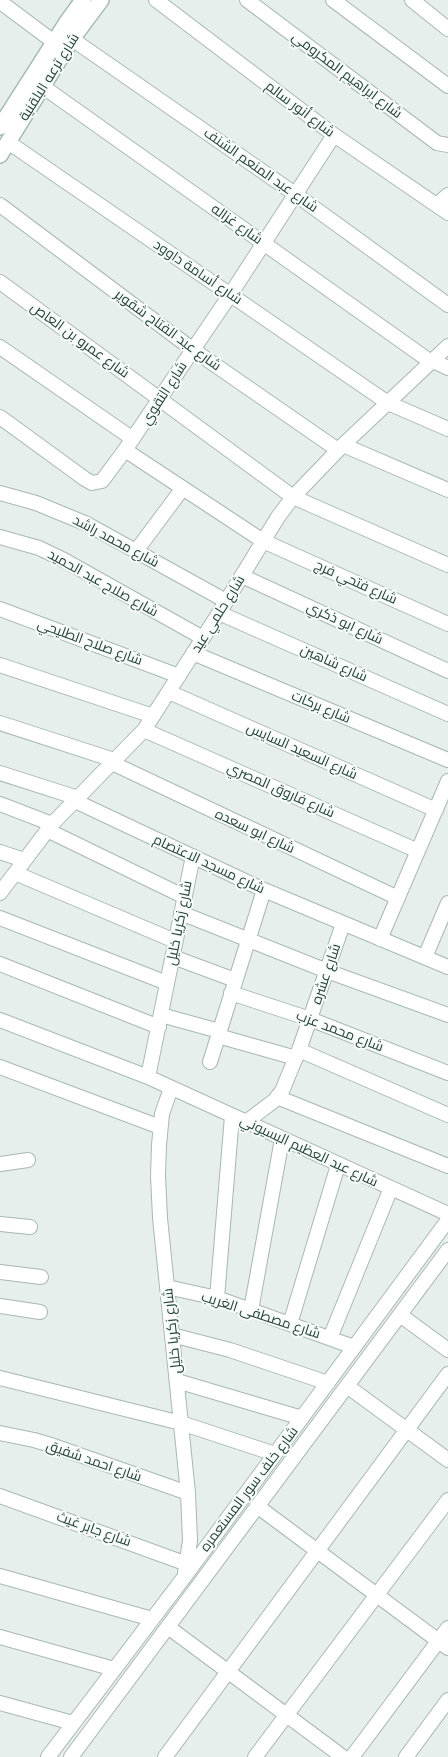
<!DOCTYPE html>
<html>
<head>
<meta charset="utf-8">
<style>
	body { margin:0 }
	canvas { display:block; background:#e6efeb }
</style>
</head>
<body>
<canvas width="448" height="1757"></canvas>
<script>
const ctx = document.querySelector('canvas').getContext('2d');
ctx.lineJoin = 'round';
const shape = rows => new Path2D(rows.map(r => 'M' + r).join(''));
function stroke(path, color, width, dash) { ctx.strokeStyle = color; ctx.lineWidth = width; ctx.lineCap = dash ? 'butt' : 'round'; ctx.setLineDash(dash || []); ctx.stroke(path); }
function drawText(font, color, halo, rows, align = 'center') {
  ctx.font = font + ' Lato,Cairo,sans-serif'; ctx.lineWidth = 4; ctx.setLineDash([]); ctx.textBaseline = 'middle'; ctx.strokeStyle = halo; ctx.fillStyle = color; for (const [text, x, y, turn = 0] of rows) {
    ctx.save(); ctx.translate(x, y); ctx.rotate((+turn || 0) * Math.PI / 180); ctx.textAlign = isNaN(turn) ? turn : align; if (halo) ctx.strokeText(text, 0, 0); ctx.fillText(text, 0, 0); ctx.restore();
  }
}
const street = shape([
	[156,0,334,135,448,213],
	[247,0,437,143,448,145],
	[333,0,448,86],
	[412,0,448,29],
	[3,4,54,42],
	[72,39,295,194,448,305],
	[42,86,431,362],
	[8,142,388,403,448,429],
	[0,205,192,349,338,450],
	[437,205,448,195],
	[0,282,293,497,448,565],
	[0,347,133,439],
	[433,361,448,368],
	[0,417,85,479,92,483,102,481,125,450,230,295,334,135],
	[343,445,448,490],
	[125,450,263,541,448,624],
	[0,493,36,503,87,524,226,601],
	[0,537,39,548,64,560,203,638],
	[136,551,183,488],
	[242,576,448,671],
	[0,609,179,676],
	[219,613,448,714],
	[193,653,448,760],
	[0,665,153,716],
	[169,692,436,810],
	[0,723,114,760],
	[144,730,418,851],
	[112,763,398,898],
	[0,773,78,798],
	[75,801,264,890,448,967],
	[0,804,52,824],
	[47,830,185,897],
	[0,852,24,860],
	[15,873,175,941],
	[0,893,52,824,144,730,219,613,278,517,293,497,343,445,448,346],
	[181,913,327,971,448,1015],
	[0,918,167,983],
	[380,939,448,781],
	[173,957,235,980],
	[425,957,448,903],
	[0,964,159,1027],
	[231,993,310,1019,448,1073],
	[161,1015,219,1031],
	[0,1020,148,1077,448,1214],
	[218,1036,296,1058],
	[299,1050,448,1115],
	[210,1062,264,890],
	[0,1067,160,1127],
	[148,1077,193,856],
	[171,1088,162,1114,159,1145,158,1176,160,1218,188,1493,190,1541,185,1573],
	[277,1097,448,1166],
	[246,1122,275,1100,282,1091,299,1050,343,924],
	[0,1164,28,1160],
	[0,1224,30,1227],
	[0,1272,41,1277],
	[167,1287,217,1298,354,1347],
	[217,1298,232,1116],
	[0,1306,40,1312],
	[251,1310,282,1139],
	[400,1315,448,1350],
	[290,1324,338,1165],
	[172,1335,230,1350,328,1383],
	[330,1338,391,1188],
	[0,1378,181,1423,275,1454],
	[177,1381,302,1418],
	[347,1386,448,1460],
	[0,1433,34,1440,54,1446,188,1493],
	[0,1496,187,1564],
	[257,1506,448,1648],
	[0,1576,152,1619],
	[168,1627,343,1757],
	[0,1637,114,1669],
	[0,1703,73,1723],
	[48,1757,185,1576,448,1220],
	[71,1757,448,1250],
	[165,1757,448,1374],
	[255,1757,448,1500],
	[352,1757,448,1628],
	[406,1757,448,1700]
]);
const secondary = shape([
	[0,127,67,22,83,0],
	[0,155,72,39,101,0]
]);
stroke(street, '#a8b8b2', 16);
stroke(secondary, '#a4bbb3', 18);
stroke(street, '#fff', 14);
stroke(secondary, '#fff', 15);
drawText('14px', '#24423a', '#f7fbf9', [
	["شارع ابراهيم المكرومي",347,75,37],
	["شارع ترعه البلقنية",49,77,-58],
	["شارع أنور سالم",300,109,37],
	["شارع عبد المنعم الشنف",261,170,35],
	["شارع غزاله",237,224,35],
	["شارع أسامة داوود",198,272,34],
	["شارع عبد الفتاح شقوير",168,330,36],
	["شارع عمرو بن العاص",80,340,36],
	["شارع التقوي",164,393,-57],
	["شارع محمد راشد",116,541,28],
	["شارع فتحي فرج",356,582,24],
	["شارع صلاح عبد الحميد",103,583,29],
	["شارع حلمي عيد",218,614,-58],
	["شارع ابو ذكري",345,623,25],
	["شارع صلاح الطليحي",90,642,20],
	["شارع شاهين",334,663,24],
	["شارع بركات",321,707,23],
	["شارع السعيد السايس",302,751,24],
	["شارع فاروق المصري",281,790,24],
	["شارع ابو سعده",255,831,25],
	["شارع مسجد الاعتصام",209,864,25],
	["شارع زكريا خليل",179,923,-79],
	["شارع عشره",326,974,-71],
	["شارع محمد عزب",340,1031,21],
	["شارع عبد العظيم البسيوني",309,1151,25],
	["شارع مصطفى الغريب",261,1315,18],
	["شارع زكريا خليل",172,1331,-96],
	["شارع احمد شفيق",94,1461,19],
	["شارع خلف سور المستعمره",249,1489,-53],
	["شارع جابر غيث",94,1529,20]
]);
</script>
</body>
</html>
